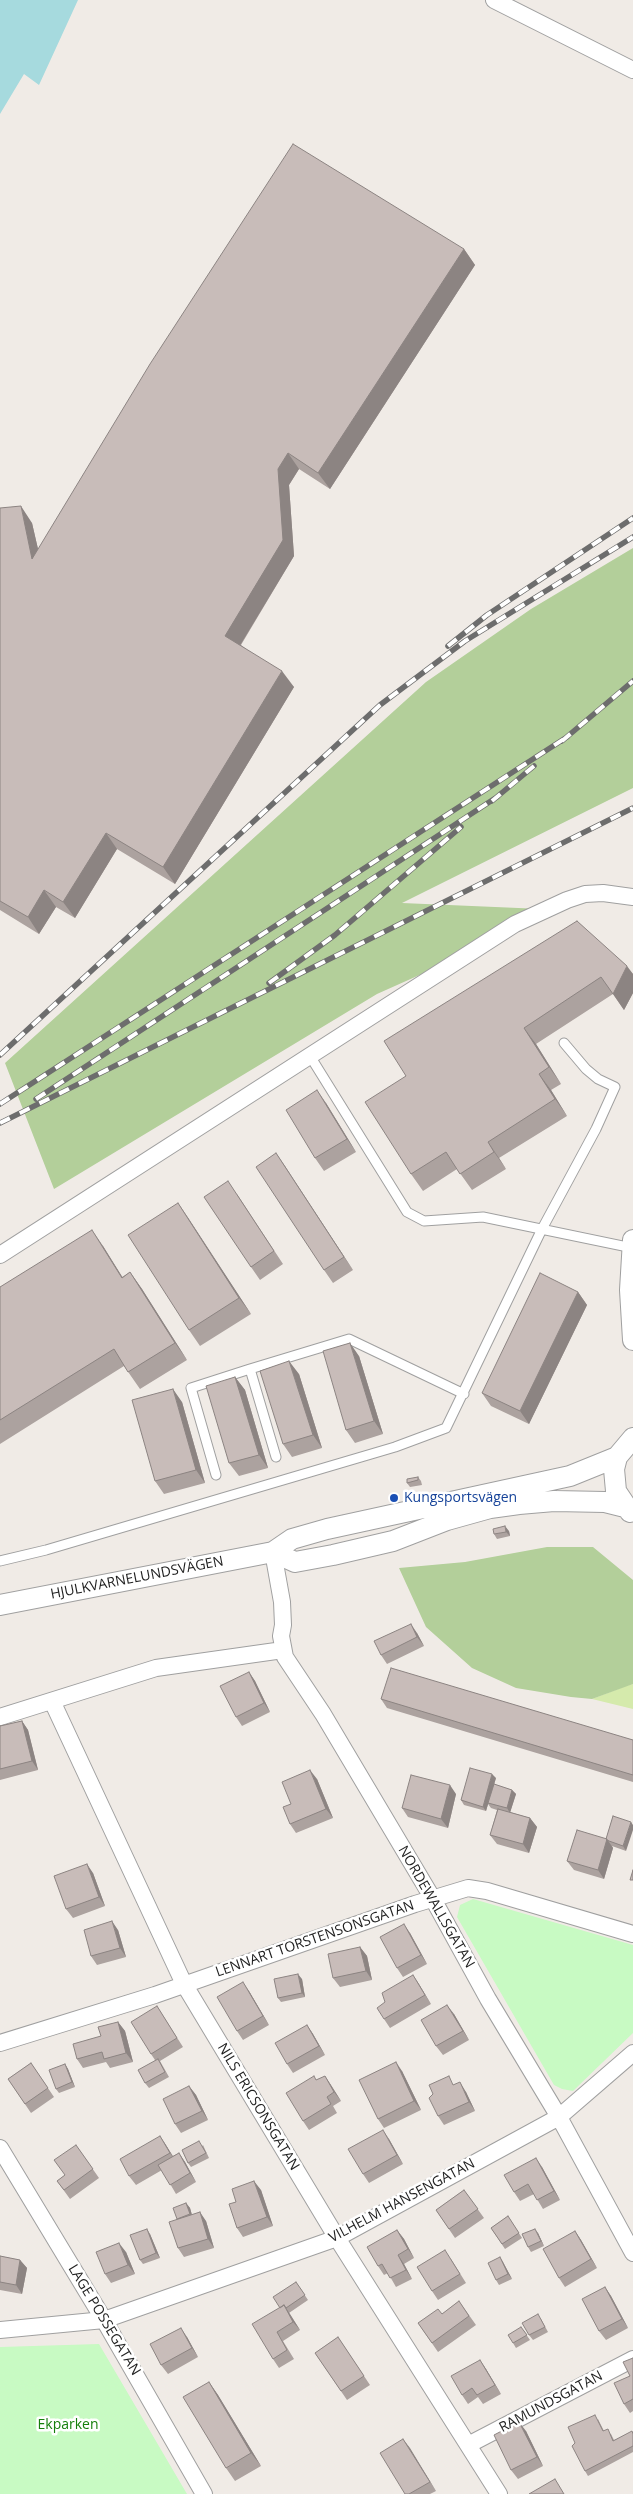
<!DOCTYPE html>
<html>
<head>
<meta charset="utf-8">
<style>
	body { margin:0 }
	canvas { display:block; background:#f0ebe6 }
</style>
</head>
<body>
<canvas width="633" height="2494"></canvas>
<script>
const ctx = document.querySelector('canvas').getContext('2d');
ctx.lineJoin = 'round';
function paint(path, color) { ctx.fillStyle = color; ctx.fill(path, 'evenodd'); }
const shape = rows => new Path2D(rows.map(r => 'M' + r).join(''));
function stroke(path, color, width, dash) { ctx.strokeStyle = color; ctx.lineWidth = width; ctx.lineCap = dash ? 'butt' : 'round'; ctx.setLineDash(dash || []); ctx.stroke(path); }
function drawText(font, color, halo, rows, align = 'center') {
  ctx.font = font + ' "Open Sans",sans-serif'; ctx.lineWidth = 5; ctx.setLineDash([]); ctx.textBaseline = 'middle'; ctx.strokeStyle = halo; ctx.fillStyle = color; for (const [text, x, y, turn = 0] of rows) {
    ctx.save(); ctx.translate(x, y); ctx.rotate((+turn || 0) * Math.PI / 180); ctx.textAlign = isNaN(turn) ? turn : align; if (halo) ctx.strokeText(text, 0, 0); ctx.fillText(text, 0, 0); ctx.restore();
  }
}
paint(shape([
	[633,1684,633,1709,592,1699,626,1686]
]), '#d5eaac');
paint(shape([
	[633,548,633,788,402,903,565,910,377,994,54,1189,5,1063,426,682,531,609],
	[547,1547,593,1547,633,1580,633,1684,592,1699,571,1697,516,1688,472,1668,426,1627,399,1568,465,1562]
]), '#b3cf9a');
paint(shape([
	[473,1899,633,1945,633,2033,573,2091,562,2089,554,2085,457,1917,460,1905],
	[99,2344,187,2494,0,2494,0,2347]
]), '#c8fac3');
paint(shape([
	[0,0,78,0,39,85,24,74,0,114]
]), '#a6dade');
const service = shape([
	[310,1056,407,1212,424,1221,483,1217,633,1248],
	[276,1457,250,1369,349,1339,464,1394],
	[216,1475,191,1388,250,1369],
	[0,1561,46,1550,395,1447,446,1428,542,1229,596,1129,615,1087,598,1079,586,1069,564,1043]
]);
const minor = shape([
	[494,0,633,70],
	[0,1255,515,924,567,900,585,894,603,893,633,897],
	[273,1552,282,1602,283,1625,281,1636,285,1657,323,1714,433,1899,488,1999,559,2117,633,2253],
	[52,1701,184,1984,337,2238,499,2494],
	[0,1717,156,1668,283,1650],
	[0,2043,155,1995,415,1904,468,1888,487,1891,633,1934],
	[0,2148,104,2320,204,2494],
	[0,2330,104,2320,337,2238,559,2117,633,2053],
	[468,2445,633,2359]
]);
const tertiary = shape([
	[633,1240,630,1290,633,1340],
	[630,1512,616,1491,614,1469,617,1457,633,1438],
	[273,1552,295,1562,333,1555,393,1541,447,1520,490,1508,519,1504,554,1501,605,1502,625,1507],
	[0,1605,273,1552,292,1539,327,1529,570,1476,617,1457]
]);
stroke(service, '#a0a0a0', 11);
stroke(minor, '#a0a0a0', 18);
stroke(tertiary, '#a0a0a0', 22);
stroke(service, '#fff', 9);
stroke(minor, '#fff', 16);
stroke(tertiary, '#fff', 20);
const rail = shape([
	[448,646,487,615,633,518],
	[562,741,633,681],
	[492,801,534,766],
	[269,983,335,935,461,827],
	[0,1055,380,705,465,641,633,537],
	[36,1099,497,797],
	[0,1104,567,737],
	[0,1123,633,808]
]);
stroke(rail, '#6d6d6d', 5.5);
stroke(rail, '#fff', 4, [11]);
paint(shape([
	[464,249,475,265,330,489,299,469,289,485,294,556,241,645,294,687,175,884,117,849,75,918,56,907,39,934,0,910,0,508,32,523,38,549],
	[577,921,633,974,633,993,624,1010,613,994,536,1044,561,1084,551,1090,567,1116,499,1158,506,1169,472,1190,457,1169,423,1191,411,1174,406,1076],
	[326,1103,356,1152,324,1171,315,1158],
	[276,1153,353,1270,333,1283,324,1270],
	[237,1194,283,1264,260,1280,251,1267],
	[178,1203,251,1314,200,1346,189,1330],
	[103,1246,122,1277,130,1272,142,1289,187,1360,140,1389,124,1366,0,1444,0,1287],
	[578,1292,587,1305,529,1424,491,1406,482,1393],
	[359,1356,383,1434,355,1443,346,1430],
	[299,1374,322,1448,292,1457,283,1444],
	[235,1377,245,1390,268,1468,239,1476,229,1463],
	[182,1402,205,1483,164,1494,155,1481],
	[418,1477,421,1481,422,1485,410,1487,407,1483],
	[509,1531,510,1536,497,1539,494,1534],
	[417,1633,424,1646,387,1664,381,1655],
	[249,1672,255,1681,270,1712,242,1726,236,1717],
	[381,1699,633,1740,633,1782,387,1708],
	[22,1721,28,1730,38,1770,0,1780,0,1726],
	[496,1778,494,1784,512,1790,516,1794,510,1812,530,1818,537,1827,529,1853,497,1844,490,1835,497,1810,491,1808,488,1804,486,1811,464,1805,461,1800],
	[317,1779,333,1818,296,1833,290,1824,291,1804],
	[456,1794,448,1828,408,1817,402,1808],
	[613,1816,626,1851,612,1846,613,1848,604,1879,574,1870,567,1861,606,1839],
	[93,1873,105,1906,73,1918,66,1909],
	[118,1930,126,1957,97,1965,91,1956],
	[410,1933,427,1964,403,1977,397,1968],
	[360,1947,367,1956,372,1980,340,1987,333,1978],
	[413,1975,431,2004,390,2028,384,2019,385,2002],
	[302,1979,305,1997,281,2002,278,1998],
	[249,1991,269,2025,243,2040,237,2031],
	[157,2006,183,2047,160,2061,169,2077,149,2088,145,2083,155,2060,151,2054],
	[454,2014,469,2040,443,2055,436,2046],
	[118,2022,125,2031,133,2062,110,2068,106,2062,83,2068,77,2059],
	[307,2025,313,2034,325,2055,293,2073,287,2064],
	[31,2063,54,2097,31,2113,8,2079],
	[65,2064,68,2069,75,2087,59,2093,56,2089],
	[402,2071,421,2110,384,2128,378,2119],
	[325,2076,341,2101,333,2106,337,2113,309,2130,303,2121,317,2080],
	[455,2085,466,2092,475,2111,444,2125,438,2116],
	[189,2086,196,2095,208,2120,181,2133,175,2124],
	[160,2136,173,2156,179,2153,185,2162,196,2182,176,2194,162,2170,136,2185,129,2176],
	[389,2139,403,2164,369,2183,363,2174],
	[76,2145,99,2178,70,2199,57,2181,65,2175],
	[203,2145,209,2158,191,2167,188,2163],
	[542,2167,560,2200,543,2209,534,2194,520,2201,514,2192],
	[261,2190,273,2226,243,2237,237,2228,236,2202],
	[464,2190,484,2218,455,2238,436,2210],
	[186,2203,190,2208,192,2215,206,2221,214,2248,184,2257,178,2248,178,2219],
	[508,2216,522,2238,505,2249,491,2228],
	[397,2230,404,2239,414,2258,404,2264,412,2279,396,2287,388,2273,384,2275,378,2266],
	[575,2231,581,2240,597,2268,565,2287,559,2278],
	[538,2233,544,2246,531,2252,528,2247],
	[150,2234,160,2258,143,2264,140,2260],
	[126,2252,135,2274,111,2283,105,2274],
	[0,2256,20,2260,27,2268,22,2294,0,2290],
	[500,2257,503,2262,512,2279,499,2285,496,2280],
	[451,2259,466,2283,438,2300,432,2291],
	[296,2282,308,2300,289,2313,300,2330,283,2341,294,2359,279,2368,273,2359,280,2308],
	[605,2287,611,2296,628,2328,606,2340,599,2331],
	[459,2301,476,2325,438,2352,418,2323,442,2314],
	[541,2319,548,2332,533,2340,529,2335],
	[521,2327,530,2340,516,2348,513,2343],
	[187,2337,198,2357,168,2374,161,2365],
	[338,2337,370,2385,347,2400,315,2353],
	[633,2358,633,2411,630,2413,624,2404],
	[480,2360,486,2369,501,2394,483,2404,478,2397,468,2404,462,2395],
	[209,2382,218,2395,261,2466,235,2481,226,2468],
	[598,2419,604,2431,611,2434,614,2440,633,2433,633,2452,588,2476,585,2471],
	[526,2431,543,2466,518,2479,511,2470],
	[403,2439,436,2491,430,2494,405,2494]
]), '#aca29f');
paint(shape([
	[464,249,475,265,330,489,318,473],
	[288,453,299,469,289,485,294,556,236,652,225,636,278,469],
	[21,506,32,523,44,575,32,559],
	[282,671,294,687,175,884,163,867],
	[106,833,117,849,75,918,63,902],
	[44,890,56,907,39,934,28,917],
	[627,966,633,974,633,993,624,1010,613,994],
	[524,1028,536,1044,561,1084,549,1067],
	[539,1074,551,1090,567,1116,555,1099],
	[317,1090,326,1103,356,1152,347,1139],
	[488,1142,499,1158,506,1169,494,1152],
	[276,1153,285,1166,353,1270,344,1257],
	[178,1203,189,1219,251,1314,239,1298],
	[92,1230,103,1246,133,1294,122,1278],
	[130,1272,142,1289,187,1360,175,1343],
	[578,1292,587,1305,529,1424,520,1411],
	[350,1343,359,1356,383,1434,374,1421],
	[289,1361,299,1374,322,1448,313,1435],
	[235,1377,245,1390,268,1468,259,1455],
	[173,1389,182,1402,205,1483,196,1470],
	[505,1526,509,1531,510,1536,506,1532],
	[411,1624,417,1633,424,1646,417,1637],
	[249,1672,255,1681,270,1712,264,1703],
	[22,1721,28,1730,38,1770,32,1761],
	[310,1770,317,1779,333,1818,326,1809],
	[492,1774,496,1778,486,1811,483,1807],
	[450,1785,456,1794,448,1828,441,1819],
	[512,1790,516,1794,510,1813,507,1808],
	[530,1818,537,1827,529,1853,523,1844],
	[631,1822,633,1825,633,1830,626,1851,623,1846],
	[607,1839,613,1848,604,1879,598,1870],
	[87,1864,93,1873,105,1906,99,1897],
	[112,1921,118,1930,126,1957,120,1948],
	[404,1924,410,1933,427,1964,421,1955],
	[360,1947,367,1956,372,1980,366,1971],
	[298,1974,302,1979,305,1997,302,1993],
	[413,1975,419,1984,431,2004,425,1995],
	[243,1982,249,1991,269,2025,263,2016],
	[447,2005,454,2014,469,2040,463,2031],
	[118,2022,125,2031,133,2062,126,2053],
	[307,2025,313,2034,325,2055,319,2046],
	[396,2062,402,2071,421,2110,414,2101],
	[65,2064,68,2069,75,2087,72,2082],
	[325,2076,331,2085,341,2101,334,2092],
	[460,2082,466,2092,475,2111,469,2102],
	[189,2086,196,2095,208,2120,202,2111],
	[383,2130,389,2139,403,2164,397,2155],
	[160,2136,166,2145,176,2162,170,2153],
	[179,2153,185,2162,196,2182,190,2173],
	[536,2158,542,2167,560,2200,554,2191],
	[254,2181,261,2190,273,2226,267,2217],
	[186,2203,190,2208,193,2219,190,2214],
	[200,2212,206,2221,214,2248,208,2239],
	[147,2229,150,2234,160,2258,156,2253],
	[535,2229,538,2233,544,2246,541,2241],
	[397,2230,404,2239,414,2258,408,2249],
	[575,2231,581,2240,597,2268,591,2259],
	[119,2243,126,2252,135,2274,128,2265],
	[398,2255,404,2264,412,2279,406,2270],
	[500,2257,503,2262,512,2279,508,2274],
	[20,2260,27,2268,22,2294,16,2285],
	[605,2287,611,2296,628,2328,622,2319],
	[284,2305,290,2314,300,2330,293,2322],
	[181,2328,187,2337,198,2357,192,2348],
	[480,2360,486,2369,501,2394,495,2385],
	[209,2382,218,2395,261,2466,251,2453],
	[519,2422,526,2431,543,2466,537,2457],
	[403,2439,410,2448,436,2491,430,2482]
]), '#8c8482');
const building = shape([
	[293,144,464,249,318,473,288,453,278,469,283,540,225,636,282,671,163,867,106,833,63,902,44,890,28,917,0,901,0,508,21,506,32,559,150,364,293,144],
	[577,921,627,966,613,994,601,977,524,1028,549,1067,539,1074,555,1099,488,1142,494,1152,460,1174,446,1152,411,1174,365,1102,406,1076,384,1041,577,921],
	[317,1090,347,1139,315,1158,286,1110,317,1090],
	[276,1153,344,1257,324,1270,256,1167,276,1153],
	[228,1181,274,1251,251,1267,204,1197,228,1181],
	[178,1203,239,1298,189,1330,128,1235,178,1203],
	[92,1230,122,1278,130,1272,175,1343,128,1372,114,1349,0,1420,0,1287,92,1230],
	[540,1273,578,1292,520,1411,482,1393,540,1273],
	[350,1343,374,1421,346,1430,323,1351,350,1343],
	[289,1361,313,1435,283,1444,260,1371,289,1361],
	[235,1377,259,1455,229,1463,206,1386,235,1377],
	[173,1389,196,1470,155,1481,132,1400,173,1389],
	[418,1477,418,1480,407,1483,407,1479,418,1477],
	[505,1526,506,1532,494,1534,493,1529,505,1526],
	[411,1624,417,1637,381,1655,374,1641,411,1624],
	[391,1668,633,1740,633,1775,381,1699,391,1668],
	[249,1672,264,1703,236,1717,220,1686,249,1672],
	[22,1721,32,1761,0,1769,0,1726,22,1721],
	[470,1768,492,1774,483,1807,461,1800,470,1768],
	[310,1770,326,1809,290,1824,283,1807,291,1804,282,1782,310,1770],
	[411,1775,450,1785,441,1819,402,1808,411,1775],
	[494,1784,512,1790,507,1808,488,1803,494,1784],
	[498,1809,530,1818,523,1844,490,1835,498,1809],
	[613,1816,631,1822,623,1846,609,1841,606,1839,613,1816],
	[577,1830,607,1839,598,1870,567,1861,577,1830],
	[87,1864,99,1897,66,1909,54,1876,87,1864],
	[633,1870,633,1880,630,1880,633,1870],
	[112,1921,120,1948,91,1956,84,1930,112,1921],
	[404,1924,421,1955,397,1968,380,1937,404,1924],
	[360,1947,366,1971,333,1978,328,1954,360,1947],
	[298,1974,302,1993,278,1998,274,1979,298,1974],
	[413,1975,425,1995,384,2019,377,2008,385,2002,382,1993,413,1975],
	[243,1982,263,2016,237,2031,217,1997,243,1982],
	[447,2005,463,2031,436,2046,421,2020,447,2005],
	[157,2006,177,2038,151,2054,131,2022,157,2006],
	[118,2022,126,2053,104,2059,102,2052,77,2059,73,2044,101,2036,98,2027,118,2022],
	[307,2025,319,2046,287,2064,275,2043,307,2025],
	[158,2059,165,2072,145,2083,138,2070,158,2059],
	[396,2062,414,2101,378,2119,359,2080,396,2062],
	[31,2063,48,2088,25,2104,8,2079,31,2063],
	[65,2064,72,2082,56,2089,49,2070,65,2064],
	[314,2076,316,2080,325,2076,334,2092,327,2097,331,2104,303,2121,286,2093,314,2076],
	[449,2076,453,2085,460,2082,469,2102,438,2116,429,2098,433,2094,429,2085,449,2076],
	[189,2086,202,2111,175,2124,163,2099,189,2086],
	[383,2130,397,2155,363,2174,348,2149,383,2130],
	[160,2136,170,2153,129,2176,120,2159,160,2136],
	[199,2141,206,2153,188,2163,182,2150,199,2141],
	[76,2145,93,2169,64,2190,57,2181,65,2175,54,2160,76,2145],
	[179,2153,190,2173,170,2185,158,2165,179,2153],
	[536,2158,554,2191,537,2200,528,2184,514,2192,504,2175,536,2158],
	[254,2181,267,2217,237,2228,229,2204,236,2202,232,2189,254,2181],
	[464,2190,478,2209,449,2229,436,2210,464,2190],
	[186,2203,190,2214,177,2219,173,2208,186,2203],
	[200,2212,208,2239,178,2248,169,2222,200,2212],
	[508,2216,519,2233,502,2244,491,2228,508,2216],
	[147,2229,156,2253,140,2260,130,2235,147,2229],
	[535,2229,541,2241,528,2247,522,2234,535,2229],
	[397,2230,408,2249,398,2255,406,2270,390,2278,382,2264,378,2266,367,2247,397,2230],
	[575,2231,591,2259,559,2278,543,2249,575,2231],
	[119,2243,128,2265,105,2274,96,2252,119,2243],
	[445,2250,460,2274,432,2291,417,2267,445,2250],
	[0,2256,20,2260,16,2285,0,2282,0,2256],
	[500,2257,508,2274,496,2280,488,2263,500,2257],
	[296,2282,305,2295,286,2308,284,2305,280,2308,273,2297,296,2282],
	[605,2287,622,2319,599,2331,582,2299,605,2287],
	[459,2301,469,2316,432,2343,418,2323,438,2309,442,2314,459,2301],
	[284,2305,293,2322,277,2332,287,2350,273,2359,252,2324,284,2305],
	[538,2314,545,2327,529,2335,522,2323,538,2314],
	[521,2327,527,2335,513,2343,508,2335,521,2327],
	[181,2328,192,2348,161,2365,150,2344,181,2328],
	[338,2337,364,2376,341,2391,315,2353,338,2337],
	[633,2358,633,2399,624,2404,614,2383,630,2376,623,2362,633,2358],
	[480,2360,495,2385,477,2395,472,2388,462,2395,451,2376,480,2360],
	[209,2382,251,2453,226,2468,183,2397,209,2382],
	[595,2415,603,2431,608,2429,613,2441,632,2431,633,2434,633,2446,585,2471,572,2446,575,2443,568,2427,595,2415],
	[519,2422,537,2457,511,2470,494,2435,519,2422],
	[403,2439,430,2482,409,2494,405,2494,380,2453,403,2439],
	[555,2479,564,2494,529,2494,555,2479]
]);
paint(building, '#c8bcb9');
stroke(building, '#8c8482', 1);
for (const [x, y, r, color] of [
	[394,1498,5,"#1a4fb4"]
]) { const dot = new Path2D(); dot.arc(x, y, r, 0, 2 * Math.PI); ctx.fillStyle = color; ctx.fill(dot); stroke(dot, '#fff', 2); }
drawText('14px', '#164399', '#fff', [
	["Kungsportsvägen",404,1498]
], 'left');
drawText('14px', '#1f1f1f', '#fff', [
	["HJULKVARNELUNDSVÄGEN",137,1578,-11],
	["NORDEWALLSGATAN",436,1907,60],
	["LENNART TORSTENSONSGATAN",315,1939,-19],
	["NILS ERICSONSGATAN",258,2107,59],
	["VILHELM HANSENGATAN",402,2201,-28],
	["LAGE POSSEGATAN",104,2320,59],
	["RAMUNDSGATAN",551,2402,-28]
]);
drawText('14px', '#167f0c', '#fff', [
	["Ekparken",68,2425]
]);
</script>
</body>
</html>
